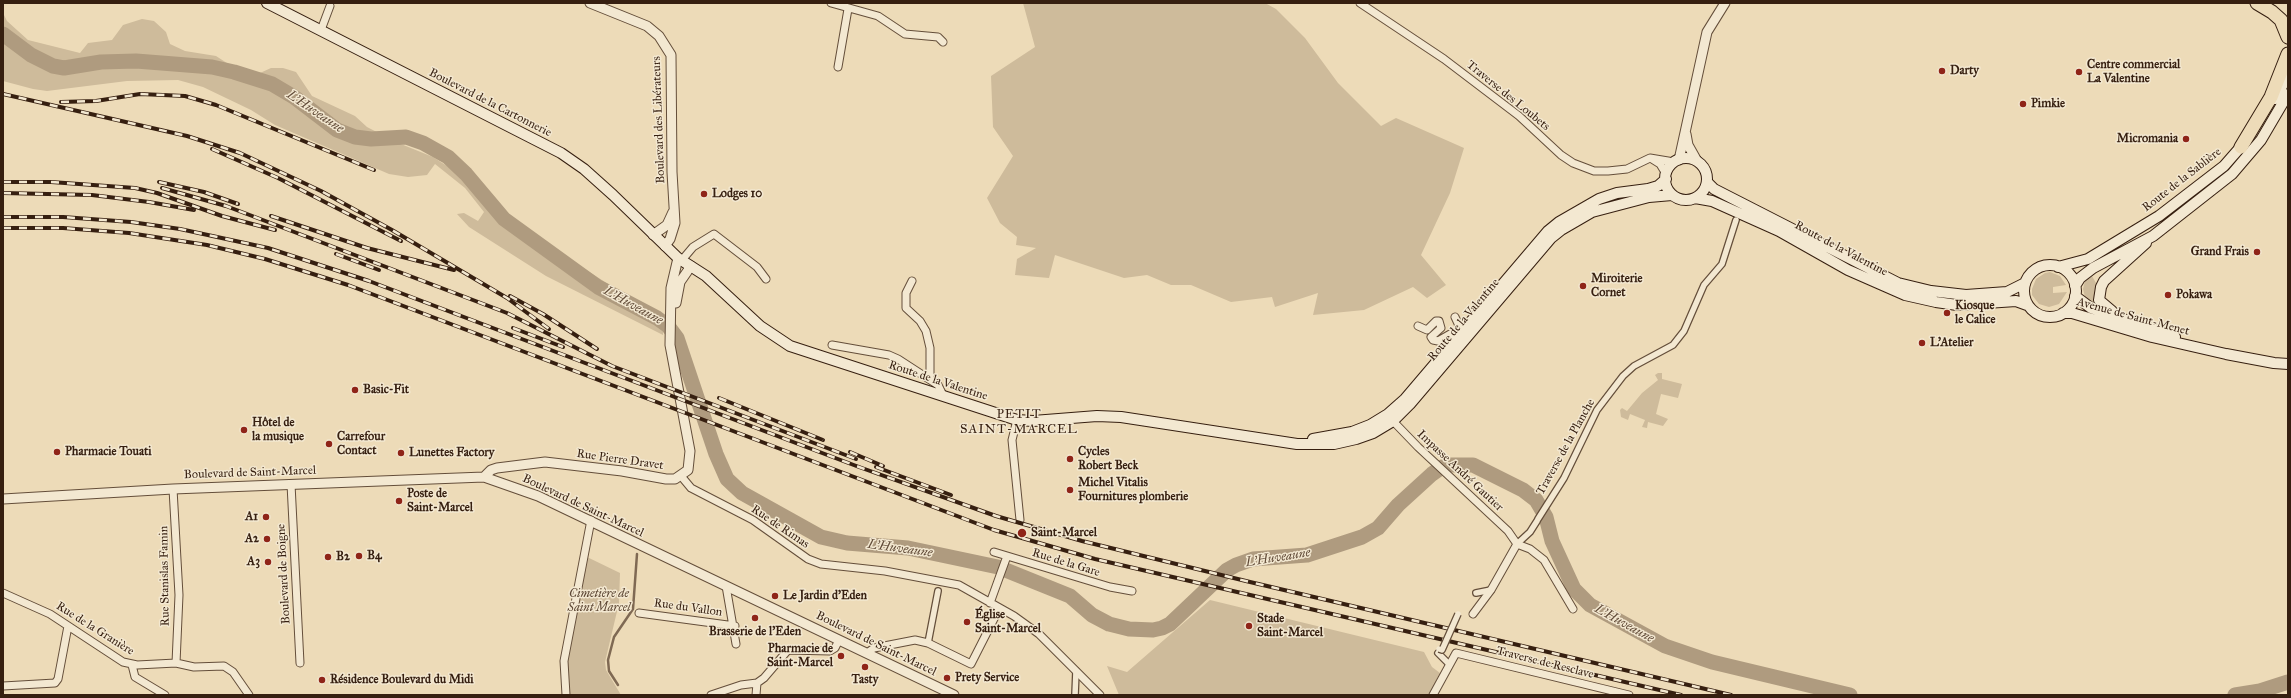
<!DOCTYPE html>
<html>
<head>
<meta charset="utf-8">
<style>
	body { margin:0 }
	#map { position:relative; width:2291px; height:698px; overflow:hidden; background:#eddbb8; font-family:"IM FELL Great Primer",serif }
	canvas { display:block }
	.frame { position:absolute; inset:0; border:4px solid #361f10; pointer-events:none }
</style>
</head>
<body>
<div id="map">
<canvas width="2291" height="698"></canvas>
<div class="frame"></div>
</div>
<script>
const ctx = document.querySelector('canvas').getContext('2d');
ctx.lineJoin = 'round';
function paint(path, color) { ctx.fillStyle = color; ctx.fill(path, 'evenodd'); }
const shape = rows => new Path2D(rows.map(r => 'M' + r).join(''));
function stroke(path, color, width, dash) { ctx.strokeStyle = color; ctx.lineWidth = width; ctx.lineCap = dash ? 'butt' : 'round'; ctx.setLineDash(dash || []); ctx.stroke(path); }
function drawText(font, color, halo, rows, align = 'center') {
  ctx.font = font + ' "IM FELL Great Primer",serif'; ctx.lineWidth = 3; ctx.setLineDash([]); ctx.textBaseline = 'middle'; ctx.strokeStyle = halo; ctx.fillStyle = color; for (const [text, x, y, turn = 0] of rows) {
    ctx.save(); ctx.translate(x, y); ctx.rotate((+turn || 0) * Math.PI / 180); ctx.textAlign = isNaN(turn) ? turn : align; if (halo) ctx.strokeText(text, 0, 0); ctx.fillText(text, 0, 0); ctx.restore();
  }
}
paint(shape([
	[1023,3,1265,3,1276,9,1305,38,1338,83,1381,126,1396,118,1464,148,1450,193,1421,255,1446,285,1427,298,1413,287,1364,310,1313,315,1318,293,1275,307,1272,297,1231,302,1191,285,1171,285,1147,275,1124,278,1055,255,1049,278,1015,275,1017,259,1036,248,1016,245,1017,237,1000,223,987,198,1013,156,993,127,991,76,1035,47],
	[3,13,7,21,28,40,80,53,88,43,112,40,123,25,142,19,154,21,166,32,170,44,185,51,216,56,233,67,260,73,271,68,283,68,296,72,312,96,355,116,367,127,396,142,433,157,467,179,489,207,605,282,664,316,663,335,546,276,469,227,457,214,464,213,478,221,484,212,465,188,435,164,427,175,408,177,389,174,275,125,251,110,203,87,178,80,127,81,47,91,33,89,3,81],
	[2050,272,2060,276,2066,285,2053,287,2053,293,2067,292,2059,304,2049,307,2039,304,2032,295,2032,289,2036,279,2045,273],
	[2092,276,2096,283,2093,302,2085,297,2083,289,2085,281],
	[1658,373,1662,373,1662,379,1682,384,1678,398,1661,394,1656,414,1668,419,1663,426,1648,422,1647,428,1642,427,1645,420,1630,414,1628,420,1621,417,1620,410,1622,408,1627,411,1642,393,1658,380,1655,375],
	[587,557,620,573,619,603,605,662,606,670,621,695,569,695,567,664],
	[1210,600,1424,652,1432,667,1440,673,1429,695,1119,695,1107,666,1127,672]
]), '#cebb9b');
stroke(shape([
	[618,685,609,671,608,660,614,637,633,609,637,554]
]), '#7f6953', 2.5);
stroke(shape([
	[3,34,31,55,53,66,64,68,101,62,136,61,212,67,234,72,272,84,294,97,337,130,355,137,371,139,406,137,423,143,448,157,466,174,504,219,598,287,657,318,668,326,677,338,716,454,727,479,742,493,821,537,847,543,908,548,998,567,1070,596,1092,615,1109,624,1129,629,1153,630,1162,628,1170,624,1227,570,1236,565,1253,559,1307,555,1362,537,1378,528,1398,505,1432,474,1442,467,1451,465,1473,465,1523,490,1536,500,1546,517,1552,541,1574,589,1590,605,1665,646,1712,662,1850,695],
	[2235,695,2260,691,2288,682]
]), '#af9b7f', 15);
const pedestrian = shape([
	[1538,519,1564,478,1597,410,1623,376,1634,366,1673,345,1684,331,1704,285,1722,264,1736,220],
	[1517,544,1530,532,1537,521],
	[1476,593,1491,590],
	[928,643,938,591],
	[1438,653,1449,664],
	[1075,695,1076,671]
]);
const minor = shape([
	[831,3,878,16,905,34,938,37,943,42],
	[1360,3,1444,59,1519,116,1561,155,1573,163,1594,171,1608,171,1627,169,1650,158,1674,162],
	[321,30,330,6],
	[838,67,848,9],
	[1652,159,1660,164,1666,174],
	[682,260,693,247,714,234,757,267,766,279],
	[912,281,906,293,906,308,920,321,926,331,930,348,930,379],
	[1418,326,1427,330,1436,321,1439,321,1441,328,1431,337,1433,340,1438,341,1452,333,1462,332,1455,317],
	[832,345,889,355,898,359,938,385,944,397],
	[1391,419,1418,447,1508,531,1517,544],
	[1017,420,1012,440,1020,520],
	[681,476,691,488,753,520,808,559,821,564,885,571,959,585,1014,616,1039,634,1100,695],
	[291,484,300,663],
	[173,489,179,595,176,663],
	[1517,544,1530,549,1544,560,1573,609],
	[994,552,1110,587,1132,591],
	[726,586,736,644],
	[3,593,50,614,123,662,137,665,176,663,194,667,224,666,233,672,249,695],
	[990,603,1007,556],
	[639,613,735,626],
	[1473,614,1491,590,1517,544],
	[867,653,874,648,915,640,928,643,971,664,999,609],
	[132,665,135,677,165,695],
	[3,686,55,683,58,679,68,626],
	[566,695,564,661,591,520],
	[711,695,741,685,757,683,764,678,788,650,830,651,835,648,839,640],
	[756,695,757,683],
	[1433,695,1456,653,1629,695]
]);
const tertiary = shape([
	[590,3,647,26,659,36,671,55,672,172,675,223,670,239,665,246],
	[1686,134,1688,145,1697,161],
	[1679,160,1707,32,1725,3],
	[653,235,667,225,673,212],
	[676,303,680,282,691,266],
	[484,477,491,470,497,468,545,462,622,471,666,479,675,479,688,470,690,451,670,345,671,288,678,258],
	[3,499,173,489,484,477,538,496,954,695]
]);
const secondary = shape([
	[267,3,561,153,584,169,613,195,678,258,706,276,760,326,790,346,1017,420,1033,421,1097,416,1121,417,1297,444,1334,444,1356,439,1373,433,1393,421,1410,404,1551,238,1561,230,1592,212,1649,197,1672,195],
	[2275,99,2288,75],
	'1665 179a21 21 0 1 1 42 0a21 21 0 1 1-42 0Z',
	[1707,182,1714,189,1898,283,1931,291,1966,295,2007,292,2025,283],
	[1695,198,1712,201,1779,231,1848,270,1905,295,1936,302,1957,305,2016,301,2027,305],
	'2024 291a26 26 0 1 1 52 0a26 26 0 1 1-52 0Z',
	[2058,267,2088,259,2159,216,2224,166,2245,142],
	[2075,286,2080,278,2093,268,2153,236,2232,174,2261,140,2288,94],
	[2075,296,2091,308,2175,337],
	[2112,311,2099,300,2101,287,2104,281,2146,243],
	[2063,313,2072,313,2152,337,2226,354,2274,363,2288,364],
	[1313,439,1352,432,1370,425,1388,414,1405,399,1548,231,1559,222,1599,199,1617,193,1648,189,1658,186,1666,179]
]);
const motorway = shape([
	[2257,3,2272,12,2281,20,2288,37],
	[2241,147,2271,97,2288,54]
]);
stroke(pedestrian, '#644e3a', 8);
stroke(minor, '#644e3a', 9);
stroke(tertiary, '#644e3a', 11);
stroke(secondary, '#361f10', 12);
stroke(motorway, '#361f10', 15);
stroke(pedestrian, '#f3e8d1', 5.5);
stroke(minor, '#f3e8d1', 7);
stroke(tertiary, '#f3e8d1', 9);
stroke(secondary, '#f3e8d1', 10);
stroke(motorway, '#eddbb8', 13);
const rail = shape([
	[3,94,187,136,240,153,321,191,392,230,507,298,549,329],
	[61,102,96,101,140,94,185,96,216,105,374,170],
	[212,149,278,178,401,241],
	[3,182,51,182,135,188,157,193,222,216,275,230],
	[159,182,204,192,238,204],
	[162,188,226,206,507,313,612,366,856,459],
	[3,193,92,195,149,202,194,210],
	[271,216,367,248,454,270],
	[3,217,63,217,131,222,180,229,268,248,369,281,859,467,996,516,1082,541,1250,582,1731,695],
	[3,228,63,228,129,233,207,245,265,259,348,285,994,530,1095,559,1681,695],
	[336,254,379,270],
	[510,296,543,314,597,349],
	[513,328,563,347],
	[719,398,823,440],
	[850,452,883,466],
	[876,467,951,495]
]);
stroke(rail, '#361f10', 4);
stroke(rail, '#f3e8d1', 2.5, [8]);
const pedestrianBridge = shape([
	[1439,649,1442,650,1458,614]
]);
stroke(pedestrianBridge, '#644e3a', 8, []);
stroke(pedestrianBridge, '#f3e8d1', 5.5);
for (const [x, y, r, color] of [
	[1942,71,4,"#8f2418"],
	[2079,72,4,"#8f2418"],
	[2023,104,4,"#8f2418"],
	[2186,139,4,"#8f2418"],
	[704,194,4,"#8f2418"],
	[2257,252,4,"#8f2418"],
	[1583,286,4,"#8f2418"],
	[2168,295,4,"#8f2418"],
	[1947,313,4,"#8f2418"],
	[1922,343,4,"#8f2418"],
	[355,390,4,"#8f2418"],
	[244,430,4,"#8f2418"],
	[329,444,4,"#8f2418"],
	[57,452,4,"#8f2418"],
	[401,453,4,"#8f2418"],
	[1070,459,4,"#8f2418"],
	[1070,490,4,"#8f2418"],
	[399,501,4,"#8f2418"],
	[266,517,4,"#8f2418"],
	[1022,533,5,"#8f2418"],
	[267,539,4,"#8f2418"],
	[359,556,4,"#8f2418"],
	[328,557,4,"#8f2418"],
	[268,562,4,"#8f2418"],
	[775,596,4,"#8f2418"],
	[755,618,4,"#8f2418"],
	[967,622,4,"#8f2418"],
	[1249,626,4,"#8f2418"],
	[841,656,4,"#8f2418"],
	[865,667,4,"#8f2418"],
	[947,678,4,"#8f2418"],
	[322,680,4,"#8f2418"]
]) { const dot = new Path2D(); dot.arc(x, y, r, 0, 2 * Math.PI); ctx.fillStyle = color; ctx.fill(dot); stroke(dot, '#f3e8d1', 1.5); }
drawText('bold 12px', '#361f10', '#f3e8d1', [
	["Centre commercial",2087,65],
	["La Valentine",2087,79],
	["Darty",1950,71],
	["Pimkie",2031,104],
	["Micromania",2178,139,"right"],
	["Lodges 10",712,194],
	["Grand Frais",2249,252,"right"],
	["Miroiterie",1591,279],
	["Cornet",1591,293],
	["Pokawa",2176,295],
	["Kiosque",1955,306],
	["le Calice",1955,320],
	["L'Atelier",1930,343],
	["Basic-Fit",363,390],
	["Hôtel de",252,423],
	["la musique",252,437],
	["Carrefour",337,437],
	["Contact",337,451],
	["Pharmacie Touati",65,452],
	["Cycles",1078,452],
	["Robert Beck",1078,466],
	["Lunettes Factory",409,453],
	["Michel Vitalis",1078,483],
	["Fournitures plomberie",1078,497],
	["Poste de",407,494],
	["Saint-Marcel",407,508],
	["A1",258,517,"right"],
	["Saint-Marcel",1031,533],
	["A2",259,539,"right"],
	["B4",367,556],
	["B2",336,557],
	["A3",260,562,"right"],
	["Le Jardin d'Eden",783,596],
	["Église",975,615],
	["Saint-Marcel",975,629],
	["Stade",1257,619],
	["Saint-Marcel",1257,633],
	["Brasserie de l'Eden",755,632,"center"],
	["Pharmacie de",833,649,"right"],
	["Saint-Marcel",833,663,"right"],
	["Prety Service",955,678],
	["Résidence Boulevard du Midi",330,680],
	["Tasty",865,680,"center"]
], 'left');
drawText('12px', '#361f10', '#f3e8d1', [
	["Traverse des Loubets",1508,96,39],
	["Boulevard de la Cartonnerie",490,103,27],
	["Boulevard des Libérateurs",659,120,-92],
	["Route de la Sablière",2182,180,-38],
	["Route de la Valentine",1841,249,28],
	["Avenue de Saint-Menet",2133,317,15],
	["Route de la Valentine",1464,320,-50],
	["Route de la Valentine",938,381,18],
	["Traverse de la Planche",1566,447,-61],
	["Rue Pierre Dravet",620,460,8],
	["Impasse André Gautier",1460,471,43],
	["Boulevard de Saint-Marcel",250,473,-2],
	["Boulevard de Saint-Marcel",583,506,25],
	["Rue de Rimas",780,527,34],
	["Rue de la Gare",1066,563,17],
	["Boulevard de Boigne",284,574,-93],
	["Rue Stanislas Famin",165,576,-91],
	["Rue du Vallon",688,608,8],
	["Rue de la Granière",95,629,32],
	["Boulevard de Saint-Marcel",876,644,26],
	["Traverse de Resclave",1545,663,14]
]);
drawText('italic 12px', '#5c4633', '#f3e8d1', [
	["Cimetière de",599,594],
	["Saint Marcel",599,608]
]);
drawText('italic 13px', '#604a37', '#f3e8d1', [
	["L'Huveaune",315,112,34],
	["L'Huveaune",633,306,29],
	["L'Huveaune",900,549,8],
	["L'Huveaune",1278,558,-9],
	["L'Huveaune",1624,624,29]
]);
ctx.letterSpacing = '1px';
drawText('13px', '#361f10', '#f3e8d1', [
	["PETIT",1019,415],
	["SAINT-MARCEL",1019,430]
]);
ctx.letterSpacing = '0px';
</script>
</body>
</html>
